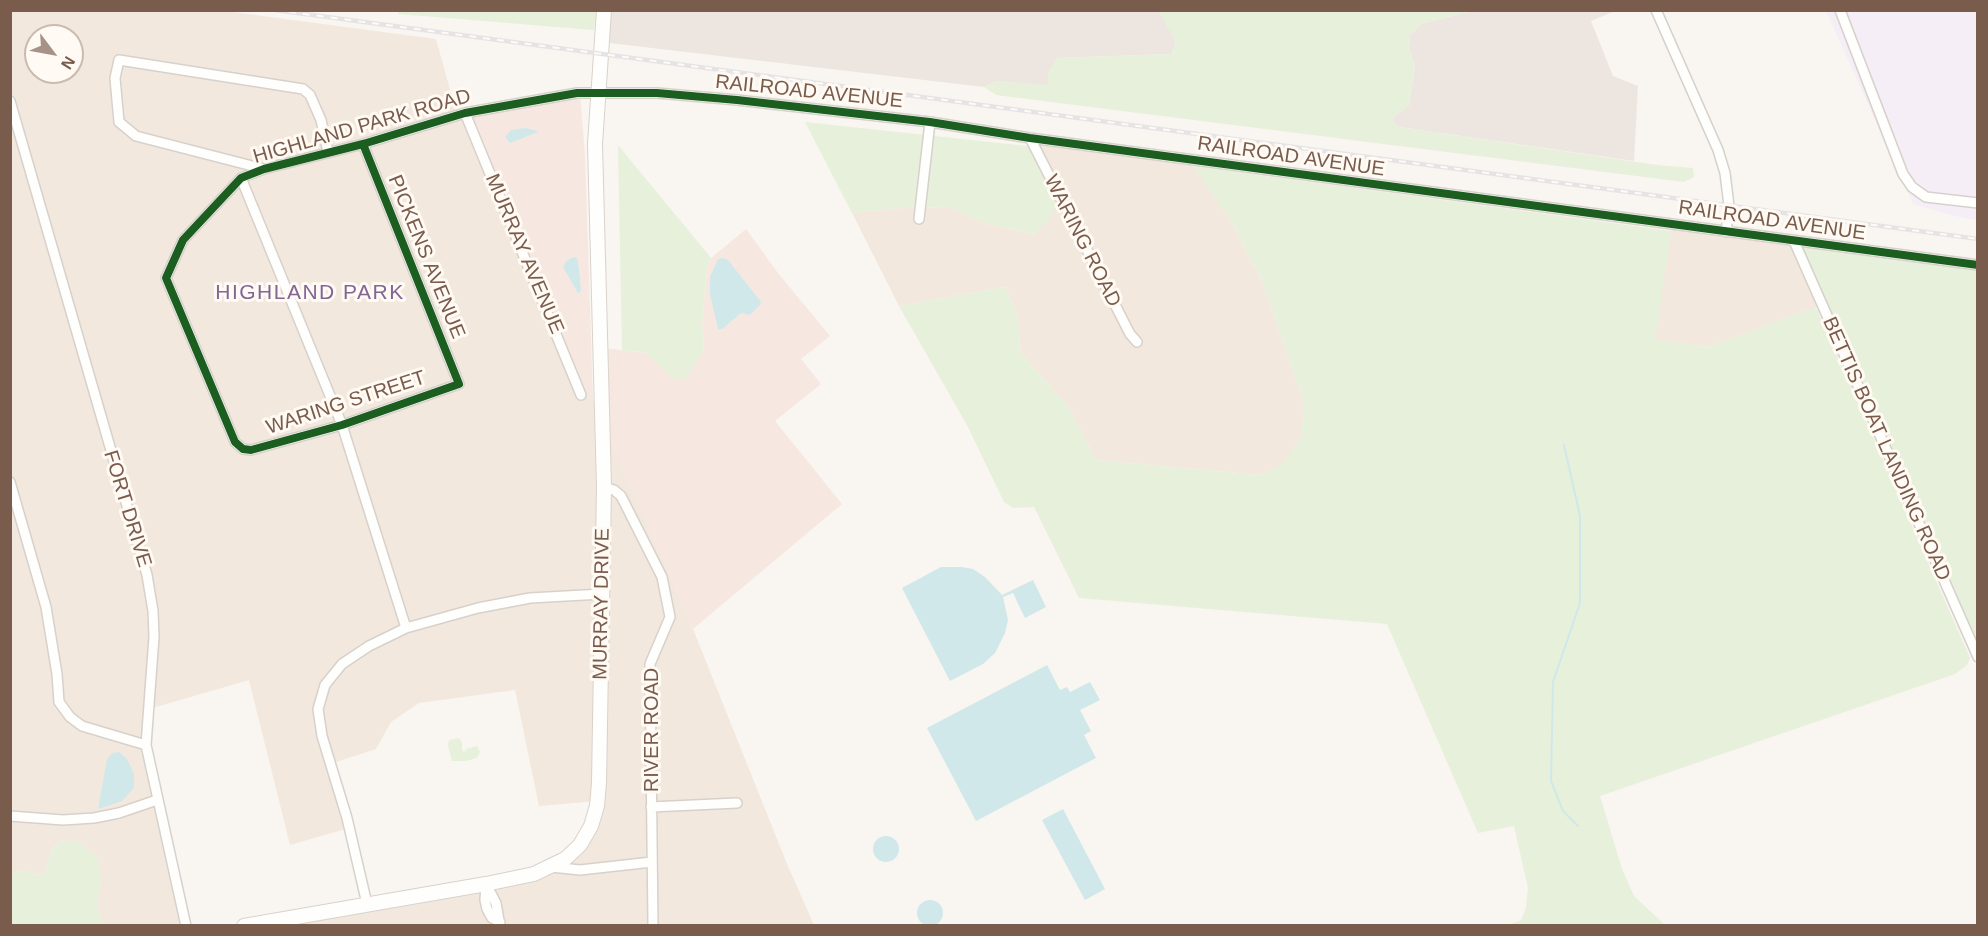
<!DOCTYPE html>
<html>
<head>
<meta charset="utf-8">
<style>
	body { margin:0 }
	#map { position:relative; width:1988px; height:936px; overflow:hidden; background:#f9f5f0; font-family:Arial,sans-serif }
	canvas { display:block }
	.frame { position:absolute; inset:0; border:12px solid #7a5c4d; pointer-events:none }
	.north { position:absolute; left:24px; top:24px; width:60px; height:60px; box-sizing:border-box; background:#fffaf3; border:2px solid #cabbb1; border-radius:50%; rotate:122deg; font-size:16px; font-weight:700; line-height:24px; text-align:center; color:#7a5c4d }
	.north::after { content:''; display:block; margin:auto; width:21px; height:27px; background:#a69286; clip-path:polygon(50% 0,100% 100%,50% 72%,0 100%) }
</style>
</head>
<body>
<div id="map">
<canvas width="1988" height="936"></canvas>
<div class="frame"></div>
<div class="north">N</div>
</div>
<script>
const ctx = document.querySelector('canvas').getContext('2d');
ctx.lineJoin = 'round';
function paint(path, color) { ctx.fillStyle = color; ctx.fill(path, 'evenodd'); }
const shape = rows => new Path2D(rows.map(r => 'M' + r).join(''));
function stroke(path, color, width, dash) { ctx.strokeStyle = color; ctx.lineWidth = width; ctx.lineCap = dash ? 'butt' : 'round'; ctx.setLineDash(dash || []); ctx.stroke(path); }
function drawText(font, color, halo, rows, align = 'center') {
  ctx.font = font + ' Arial,sans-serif'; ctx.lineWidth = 6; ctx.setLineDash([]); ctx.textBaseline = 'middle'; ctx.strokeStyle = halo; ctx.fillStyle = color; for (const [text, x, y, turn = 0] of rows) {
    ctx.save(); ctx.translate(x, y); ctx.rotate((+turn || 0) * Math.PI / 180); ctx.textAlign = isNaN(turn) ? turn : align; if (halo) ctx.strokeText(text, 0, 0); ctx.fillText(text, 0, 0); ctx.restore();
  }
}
paint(shape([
	[11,11,225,11,436,39,457,115,465,113,581,395,593,399,693,629,787,864,814,925,244,925,534,874,574,851,597,801,539,806,515,690,419,703,391,722,376,749,330,764,349,828,290,845,249,680,149,709,146,745,186,925,101,925,102,922,97,906,101,880,79,842,61,840,52,849,44,876,20,870,11,874],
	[36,36,72,36,72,72,36,72],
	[1030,138,1188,159,1230,219,1263,283,1305,405,1301,437,1283,465,1260,475,1096,460,1068,406,1021,354,1017,313,1005,287,899,306,852,213,902,208,950,207,987,224,1034,234,1056,206,1059,196],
	[1672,224,1794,241,1822,305,1708,347,1654,340]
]), '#f2e8de');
paint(shape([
	[580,93,585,156,593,399,581,395,465,113],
	[746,229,778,273,830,336,801,359,821,384,775,421,842,504,693,629,603,423,602,348,647,353,671,377,704,351,702,321,707,270,711,258]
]), '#f6e8e1');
paint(shape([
	[1159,10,1176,43,1171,54,1057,58,1048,85,1041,85,996,81,984,87,601,42,604,11],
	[1471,11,1615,11,1591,21,1613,76,1638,86,1634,161,1399,127,1392,121,1395,116,1409,105,1415,67,1409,48,1410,35,1421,24]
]), '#ede5e0');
paint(shape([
	[1826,11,1977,11,1977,220,1955,216,1913,204]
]), '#f6eef6');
paint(shape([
	[399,10,596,10,596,11,594,30,398,14],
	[1159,11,1471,11,1421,24,1410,35,1409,48,1415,67,1409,105,1392,120,1399,127,1657,165,1693,168,1694,177,1684,182,996,95,984,87,996,81,1048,85,1048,72,1057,58,1171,54,1176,43],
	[805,122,1027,146,1031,150,1058,201,1056,206,1050,218,1035,234,987,224,950,207,902,208,852,213],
	[618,145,711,258,707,270,702,321,704,351,685,380,671,377,647,353,622,350],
	[1192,166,1671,231,1655,340,1708,347,1816,307,1970,658,1967,665,1955,674,1600,796,1622,869,1634,896,1665,925,1508,925,1521,920,1526,908,1528,888,1514,826,1478,833,1387,624,1079,598,1034,507,1013,508,1004,502,968,427,899,306,1005,287,1017,313,1021,354,1068,406,1096,460,1260,475,1282,465,1301,437,1305,405,1263,283,1230,219],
	[1794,241,1977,265,1977,657],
	[459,738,462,743,462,750,464,752,467,749,477,746,480,752,477,758,466,761,452,761,448,745,449,740],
	[61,840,79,842,97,858,101,880,97,906,102,922,101,925,11,925,11,874,20,870,44,876,52,849]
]), '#e7f0db');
paint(shape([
	[526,128,538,131,538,132,510,143,505,137,511,130],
	[574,257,577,258,579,270,581,291,578,293,563,267,566,261],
	[723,258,728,260,761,302,760,305,750,315,741,313,722,329,718,329,710,294,710,277,718,259],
	[941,567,961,567,973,569,985,577,1002,595,1033,580,1046,607,1025,618,1013,593,1003,597,1008,620,1005,633,995,653,983,664,950,681,902,588],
	[1047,665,1060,690,1067,687,1070,692,1090,682,1100,700,1080,710,1091,731,1084,735,1096,758,976,821,927,728],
	[119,752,127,759,134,774,134,788,122,801,98,809,107,759,112,753],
	[1063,809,1105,889,1085,900,1042,820],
	'873 849a13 13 0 1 1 26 0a13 13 0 1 1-26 0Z',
	'917 913a13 13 0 1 1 26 0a13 13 0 1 1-26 0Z'
]), '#d0e8ea');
stroke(shape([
	[1564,445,1580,516,1580,603,1553,682,1551,781,1563,811,1578,826]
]), '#d0e8ea', 2);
const street = shape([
	[1656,10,1718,150,1725,173,1729,206,1726,232],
	[1840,10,1903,174,1912,187,1926,197,1978,203],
	[10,101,147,575,153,611,154,637,146,745,186,926],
	[465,113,581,395],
	[1030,138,1130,334,1137,342],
	[363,144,459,384,342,425,251,450,243,449,235,442,166,278,183,240,241,178,264,169,363,144,465,113,577,93,657,93,737,100,930,122,1030,138,1978,265],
	[264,169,136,136,119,122,115,78,119,60,303,89,310,95,321,120,328,152],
	[241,178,342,425,406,628],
	[919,219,930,122],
	[1794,241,1978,657],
	[10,482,46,607,57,674,59,702,70,717,82,726,146,745],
	[604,487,614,490,621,496,662,577,670,617,650,664,653,926],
	[651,807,737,803],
	[10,816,63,820,94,818,119,813,157,800],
	[551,867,580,870,652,862],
	[486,884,485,900,487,909,492,918,500,922],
	[486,884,496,903,500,926],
	[367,904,347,818,322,736,318,709,325,685,342,664,369,646,406,628,478,608,530,598,602,594]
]);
const secondary = shape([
	[244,926,486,884,534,874,565,859,580,845,591,826,597,806,599,783,604,487,595,144,604,10]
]);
stroke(street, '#d7d1cb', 12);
stroke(secondary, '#d9d2cb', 16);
stroke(street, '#fefefd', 9);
stroke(secondary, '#fefefd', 14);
const rail = shape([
	[275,10,1978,239]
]);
stroke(rail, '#e6e3e7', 4.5);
stroke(rail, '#fffaf3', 2, [7]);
stroke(shape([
	[363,144,459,384,342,425,251,450,243,449,235,442,166,278,183,240,241,178,264,169,363,144,465,113,577,93,657,93,737,100,930,122,1030,138,1978,265]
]), '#1b5e20', 8);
drawText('20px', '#7a5c4d', '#fffaf3', [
	["RAILROAD AVENUE",809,92,6],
	["HIGHLAND PARK ROAD",362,127,-16],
	["RAILROAD AVENUE",1291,157,8],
	["RAILROAD AVENUE",1772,221,8],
	["WARING ROAD",1082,241,63],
	["MURRAY AVENUE",524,254,67],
	["PICKENS AVENUE",426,257,68],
	["WARING STREET",346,403,-18],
	["BETTIS BOAT LANDING ROAD",1886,449,66],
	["FORT DRIVE",127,509,73],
	["MURRAY DRIVE",602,604,-89],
	["RIVER ROAD",652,730,-90]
]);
ctx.letterSpacing = '1.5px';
drawText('21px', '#846695', '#fffaf3', [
	["HIGHLAND PARK",310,293]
]);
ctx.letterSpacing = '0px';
</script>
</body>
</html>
